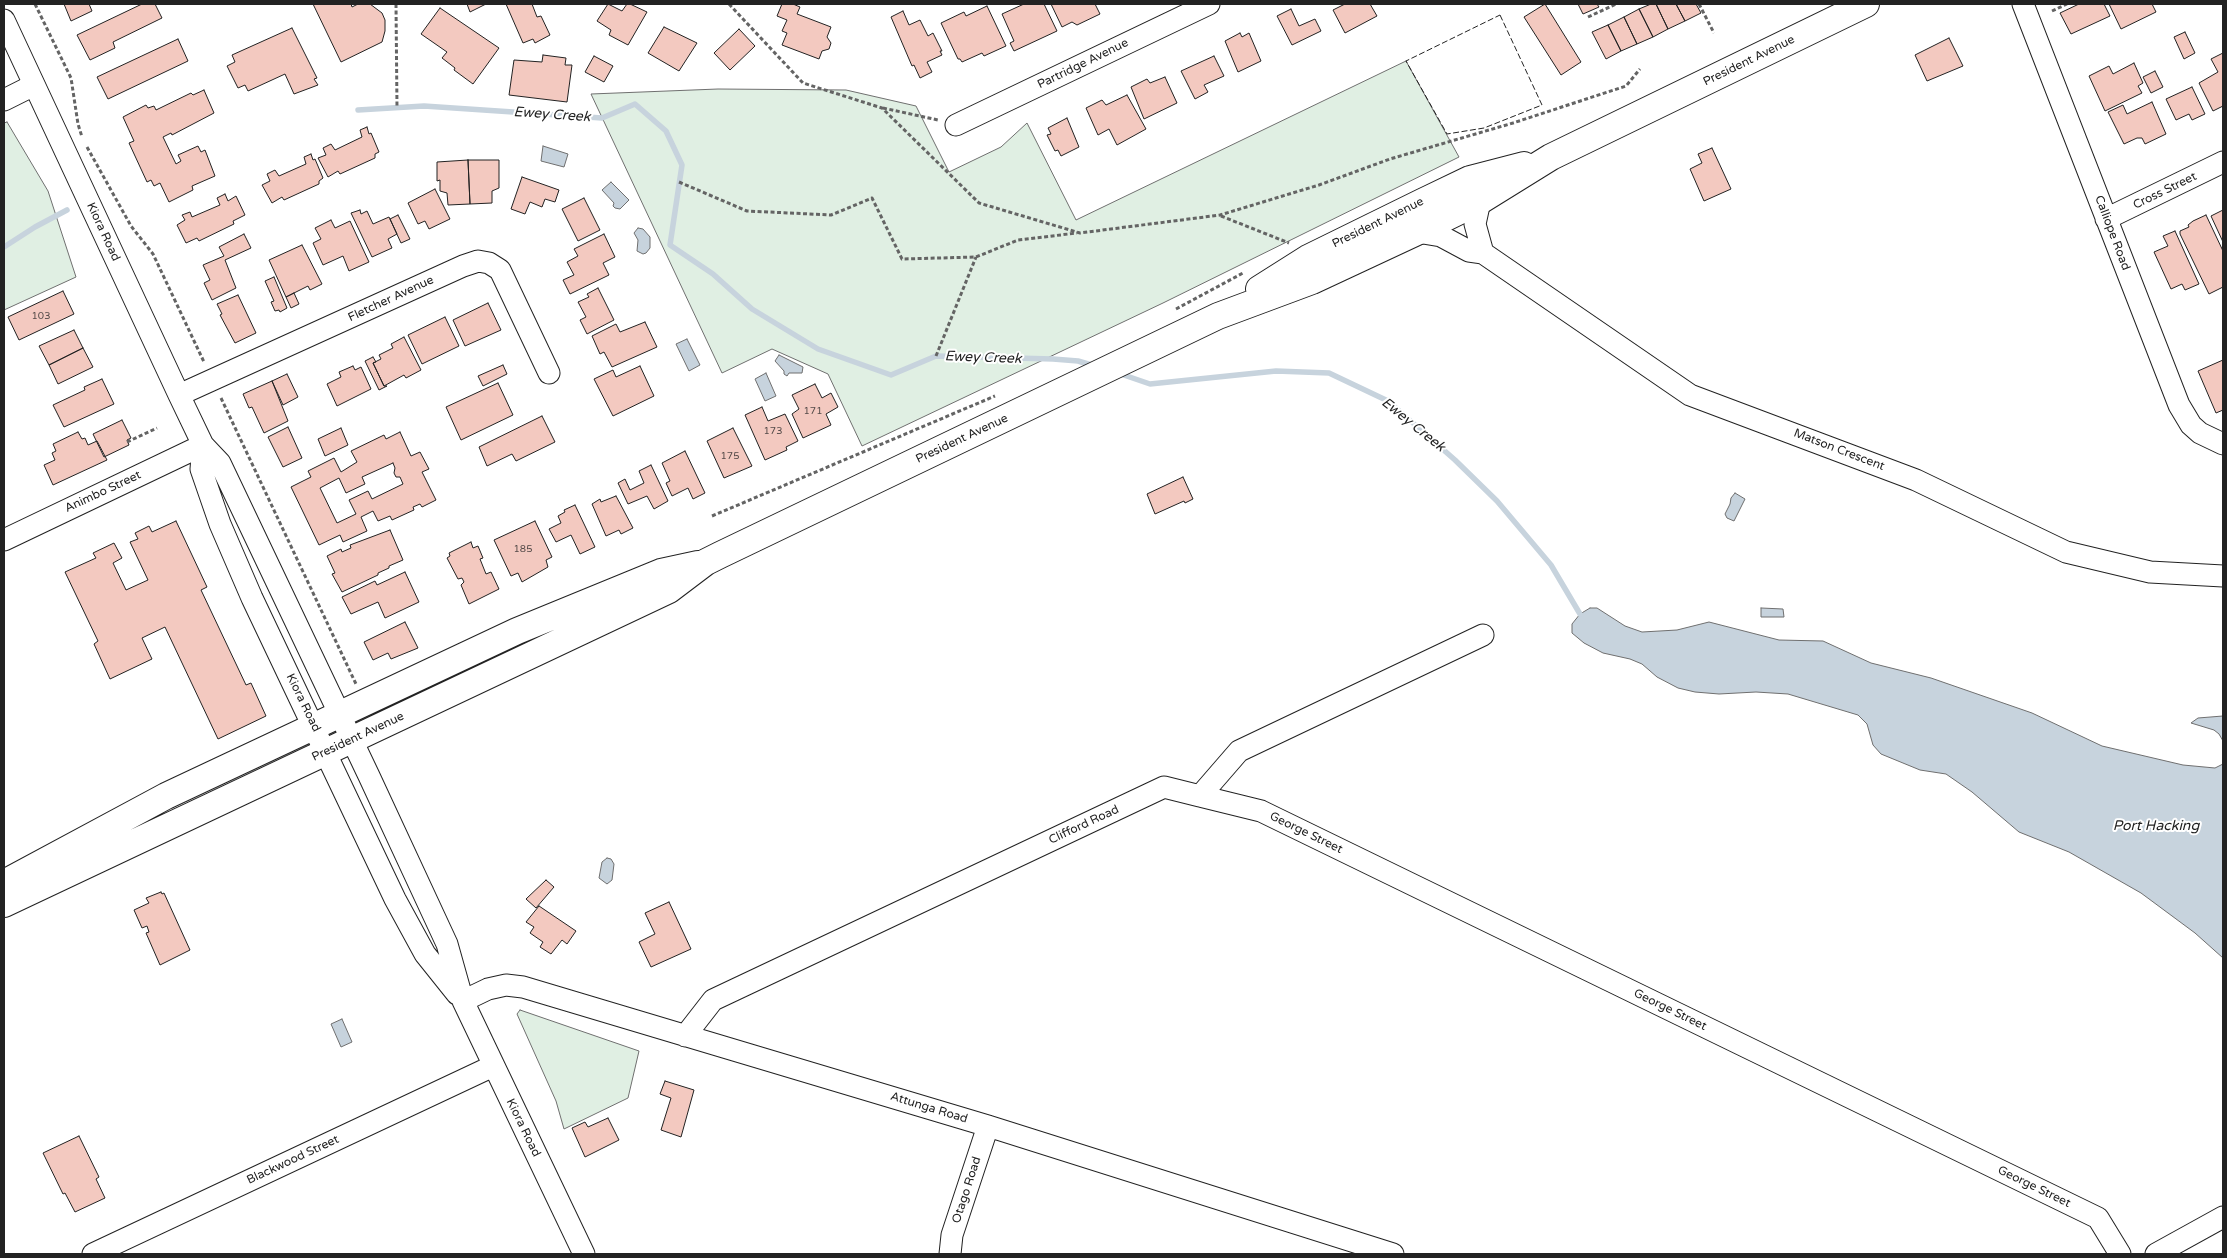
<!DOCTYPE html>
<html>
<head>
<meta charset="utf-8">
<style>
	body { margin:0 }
	#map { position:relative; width:2227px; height:1258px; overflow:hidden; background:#fff; font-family:"Varela Round",sans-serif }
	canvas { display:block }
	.frame { position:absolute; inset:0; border:5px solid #222; pointer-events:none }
</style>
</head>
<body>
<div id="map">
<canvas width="2227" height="1258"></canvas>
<div class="frame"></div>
</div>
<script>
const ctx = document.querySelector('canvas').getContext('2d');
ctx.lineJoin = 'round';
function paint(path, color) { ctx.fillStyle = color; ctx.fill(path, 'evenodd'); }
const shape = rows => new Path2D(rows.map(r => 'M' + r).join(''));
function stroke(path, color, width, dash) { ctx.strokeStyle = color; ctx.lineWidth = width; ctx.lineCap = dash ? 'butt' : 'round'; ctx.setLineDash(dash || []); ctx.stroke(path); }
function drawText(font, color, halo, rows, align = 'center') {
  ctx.font = font + ' "Varela Round",sans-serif'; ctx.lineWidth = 4; ctx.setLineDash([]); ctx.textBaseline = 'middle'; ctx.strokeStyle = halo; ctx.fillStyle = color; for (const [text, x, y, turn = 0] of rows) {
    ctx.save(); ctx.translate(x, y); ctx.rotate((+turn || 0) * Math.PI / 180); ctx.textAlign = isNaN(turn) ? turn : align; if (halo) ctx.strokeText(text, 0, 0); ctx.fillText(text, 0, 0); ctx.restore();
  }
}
const green = shape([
	[1406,61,1459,157,1163,303,862,446,828,374,772,349,722,373,591,94,718,89,846,90,916,106,949,172,1001,147,1027,123,1076,220,1406,61],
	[7,122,48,191,76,277,4,310,4,123,7,122],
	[520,1010,639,1051,628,1098,564,1129,556,1101,517,1014,520,1010]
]);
paint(green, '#e0efe3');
stroke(green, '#6f6f6f', 1);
const water = shape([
	[543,146,568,154,564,167,541,161,543,146],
	[611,182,629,200,620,209,615,208,613,206,614,203,602,190,611,182],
	[638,228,643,229,650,237,650,248,646,253,643,254,637,251,638,240,634,233,638,228],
	[687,339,700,365,689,371,676,344,687,339],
	[779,355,803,367,802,373,789,373,787,376,784,374,784,371,775,361,779,355],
	[766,373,776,396,765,401,755,379,766,373],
	[1735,493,1745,499,1734,521,1727,518,1725,514,1730,504,1731,498,1735,493],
	[1590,608,1597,608,1625,626,1642,632,1677,630,1709,622,1779,640,1823,641,1871,663,1931,678,2032,713,2102,746,2183,765,2215,768,2223,764,2223,958,2195,933,2141,893,2069,852,2019,832,1972,792,1946,774,1920,770,1881,754,1873,745,1867,724,1858,715,1788,694,1756,692,1719,694,1695,692,1678,688,1657,677,1642,664,1630,659,1603,653,1584,643,1572,633,1572,624,1580,614,1590,608],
	[1761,608,1783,609,1784,617,1761,617,1761,608],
	[2223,716,2223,741,2219,734,2214,730,2191,723,2198,718,2223,716],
	[607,858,611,859,614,864,612,880,607,884,599,878,602,862,607,858],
	[342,1019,352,1042,341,1047,331,1024,342,1019]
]);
paint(water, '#c7d3dd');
stroke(water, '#6f6f6f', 1);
stroke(shape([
	[358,110,424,106,602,118,635,104,666,131,682,165,670,245,713,274,752,309,818,349,891,375,936,356,1053,359,1078,361,1095,366],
	[4,247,35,227,67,210],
	[1118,373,1150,384,1276,371,1329,373,1388,401,1455,460,1497,501,1551,565,1580,614]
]), '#c7d3dd', 5.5);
const building = shape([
	[64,4,89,4,92,11,71,21,64,4],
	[142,4,155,4,162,18,113,42,115,48,90,60,77,35,142,4],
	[313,4,351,4,352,7,358,4,370,4,382,13,385,20,385,31,382,42,341,62,313,4],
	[467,4,486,4,470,12,467,4],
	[506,4,532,4,537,17,541,16,550,35,535,43,533,39,523,43,506,4],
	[608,4,622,11,627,4,630,4,647,12,628,45,609,35,611,30,597,21,608,4],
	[782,4,793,4,800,7,797,14,831,27,827,37,831,43,829,49,822,51,819,59,782,45,787,33,782,31,787,20,777,16,782,4],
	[1024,4,1044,4,1057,31,1014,51,1010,43,1014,41,1002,14,1024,4],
	[1051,4,1095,4,1100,14,1077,25,1072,22,1062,27,1051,4],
	[1345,4,1370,4,1377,16,1345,33,1333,10,1345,4],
	[1545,4,1581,62,1561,75,1524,17,1545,4],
	[1578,4,1597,4,1599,7,1583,14,1578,4],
	[1651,4,1656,4,1668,29,1653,37,1639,9,1651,4],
	[1656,4,1676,4,1685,21,1668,29,1656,4],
	[1676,4,1696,4,1701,13,1685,21,1676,4],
	[2079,4,2104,4,2110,16,2071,34,2060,13,2079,4],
	[2109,4,2152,4,2156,12,2121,29,2109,4],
	[987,6,1006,46,984,56,982,53,962,62,960,59,958,59,941,23,964,12,966,16,987,6],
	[440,8,499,48,473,84,454,70,455,68,442,58,447,52,421,34,440,8],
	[1291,9,1299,26,1315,19,1321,31,1292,45,1277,16,1291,9],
	[1639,9,1653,37,1637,44,1624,17,1639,9],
	[903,11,909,25,920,20,928,36,933,33,942,51,940,51,942,55,927,62,932,72,920,78,914,65,912,66,891,17,903,11],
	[1624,17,1637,44,1621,51,1608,25,1624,17],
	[1608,25,1621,51,1606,59,1592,32,1608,25],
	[664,27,697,43,679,71,648,53,664,27],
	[292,28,317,78,314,79,318,85,294,94,285,74,248,91,245,85,238,88,227,66,235,62,232,55,292,28],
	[739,29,755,46,730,70,714,53,739,29],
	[2185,32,2195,53,2184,59,2174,37,2185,32],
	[1240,33,1242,37,1249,33,1261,61,1238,72,1225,41,1240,33],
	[1949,38,1963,66,1927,81,1915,55,1949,38],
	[178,39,188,61,108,99,97,77,178,39],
	[2223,53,2223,106,2213,111,2199,83,2218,72,2211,59,2223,53],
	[543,55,566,58,565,65,572,65,567,102,509,95,514,60,542,62,543,55],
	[594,56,613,66,604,82,585,72,594,56],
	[1214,56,1224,76,1204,85,1208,92,1195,99,1181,71,1214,56],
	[2134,63,2143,83,2138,86,2142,93,2105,111,2089,76,2109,66,2113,74,2134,63],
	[2155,71,2163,87,2151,93,2143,77,2155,71],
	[1165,77,1177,103,1144,119,1131,87,1147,79,1150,83,1165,77],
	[2192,87,2205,114,2192,120,2189,114,2176,120,2166,99,2192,87],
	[204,90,214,113,172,135,171,133,163,137,176,164,181,161,178,155,198,146,201,152,205,150,215,176,192,186,193,190,169,202,160,183,154,186,151,180,147,182,129,143,134,141,123,117,146,105,148,108,154,106,156,110,191,93,193,95,204,90],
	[1127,95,1146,129,1117,145,1109,129,1098,135,1086,108,1102,100,1106,105,1127,95],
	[2152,102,2166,134,2145,144,2142,138,2137,138,2124,144,2108,112,2123,105,2127,114,2152,102],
	[1067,118,1079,147,1061,156,1058,150,1055,151,1047,135,1051,134,1048,128,1067,118],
	[367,127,369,134,371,133,379,152,375,154,375,158,340,174,338,171,328,177,318,158,326,155,323,148,331,144,335,150,362,137,360,130,367,127],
	[1712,148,1731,189,1704,201,1690,169,1702,163,1698,154,1712,148],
	[311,154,313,160,315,159,323,178,319,181,319,184,284,200,282,197,272,203,262,185,270,181,267,174,275,170,279,176,306,164,304,157,311,154],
	[468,160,499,160,499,188,492,191,492,203,470,204,468,160],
	[468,160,470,204,448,205,447,193,440,191,440,180,437,181,437,162,468,160],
	[522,177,559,190,555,202,545,199,542,207,530,202,525,214,511,209,522,177],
	[435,189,450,219,429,229,425,221,418,224,408,203,435,189],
	[225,194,228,201,236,196,245,215,233,221,234,224,199,241,197,238,186,243,177,225,185,220,182,215,190,212,192,217,220,205,217,198,225,194],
	[584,198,600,230,578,241,562,209,584,198],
	[360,210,361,214,367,211,373,224,389,217,397,234,388,239,392,248,372,257,351,213,360,210],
	[2223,210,2223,242,2211,216,2223,210],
	[398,215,410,239,401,243,390,219,398,215],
	[2206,215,2223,251,2223,287,2209,294,2180,234,2180,231,2189,227,2188,225,2193,221,2206,215],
	[331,220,335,228,350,221,369,262,349,271,343,256,323,265,313,243,321,239,315,228,331,220],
	[2175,231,2199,284,2185,290,2182,284,2171,289,2154,252,2168,246,2163,236,2175,231],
	[244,234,251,248,225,260,236,288,212,300,204,283,210,280,203,265,224,256,219,247,244,234],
	[604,234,615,257,603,263,609,275,570,294,563,280,574,275,567,262,578,256,574,249,604,234],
	[302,245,322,284,310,290,308,286,286,297,269,260,302,245],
	[274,277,287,308,280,312,279,310,275,311,271,302,274,301,265,281,274,277],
	[598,288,614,320,587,334,580,320,586,317,578,302,589,297,587,294,598,288],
	[63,291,74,314,19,340,8,317,63,291],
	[294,293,299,304,291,308,286,297,294,293],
	[238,295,256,333,235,343,220,315,222,314,217,304,238,295],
	[488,303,501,330,465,346,453,320,488,303],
	[445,317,459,346,422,364,408,335,445,317],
	[645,322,657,347,612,367,604,352,600,354,592,336,616,324,620,332,645,322],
	[74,330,83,348,49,365,39,346,74,330],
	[404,337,421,370,406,378,404,375,384,386,373,363,381,359,379,355,393,348,391,344,404,337],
	[83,348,93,367,58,384,49,365,83,348],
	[373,357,376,362,373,363,384,386,387,386,379,390,365,361,373,357],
	[2223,360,2223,410,2216,413,2198,371,2223,360],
	[503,365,507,374,483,386,478,376,503,365],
	[353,366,355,370,361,367,371,389,337,406,327,384,341,377,339,372,353,366],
	[640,366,654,396,613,416,594,379,613,370,616,377,640,366],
	[287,374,298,397,283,405,272,381,287,374],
	[102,379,114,404,64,427,53,405,85,390,84,387,102,379],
	[272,381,288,421,264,433,252,407,249,408,243,394,272,381],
	[498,383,513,415,461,440,446,407,498,383],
	[815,384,822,398,831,393,838,407,826,414,831,425,803,438,792,414,799,409,792,395,815,384],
	[762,407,768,421,785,414,798,441,786,447,787,450,765,460,745,415,762,407],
	[542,416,555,442,516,461,512,454,487,466,479,447,542,416],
	[122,420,131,438,127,440,129,445,104,457,93,434,122,420],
	[288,427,302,458,283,467,268,437,288,427],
	[341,428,348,445,325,456,318,439,341,428],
	[733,428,752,466,724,478,707,441,733,428],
	[78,432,82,439,85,438,88,445,97,441,107,460,53,485,44,465,55,460,52,453,56,451,53,444,78,432],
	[400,432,411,456,420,452,429,469,422,472,436,500,422,507,420,504,413,507,414,510,392,520,390,516,378,521,373,511,361,517,367,531,343,542,340,535,319,545,291,487,311,477,308,471,334,458,341,472,357,462,351,451,384,435,386,439,400,432],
	[393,463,395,468,394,473,396,477,400,477,403,484,372,499,368,491,349,500,356,514,337,523,320,488,339,478,346,493,365,484,362,477,393,463],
	[685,451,705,493,693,499,688,488,672,496,666,483,670,481,662,463,685,451],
	[651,465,668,501,654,509,647,496,628,504,618,483,625,479,630,490,644,483,639,471,651,465],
	[1183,477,1193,499,1185,503,1184,501,1155,514,1147,494,1183,477],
	[616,496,633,528,621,534,619,530,606,536,592,504,600,499,601,502,616,496],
	[575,505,595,547,580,554,571,535,556,542,549,529,561,523,558,516,565,512,564,510,575,505],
	[176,521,207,587,201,590,246,685,251,683,266,716,218,739,165,627,142,638,152,659,110,679,94,644,98,641,65,572,96,558,93,553,114,543,122,558,113,563,126,590,148,580,130,542,138,539,135,533,149,526,152,532,176,521],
	[535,521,552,557,546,560,548,567,522,582,518,573,511,576,494,540,535,521],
	[390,530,403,560,389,566,389,568,378,573,378,575,342,592,332,574,335,573,327,556,341,549,342,552,351,548,350,545,390,530],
	[471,542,473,548,478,546,483,558,480,559,486,574,491,572,499,589,469,604,461,585,464,582,462,578,458,579,447,558,450,556,449,553,471,542],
	[405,572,419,602,385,618,378,602,351,614,342,597,375,581,377,585,405,572],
	[405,622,418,648,391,659,388,653,373,660,364,642,405,622],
	[546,880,554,887,536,908,526,899,546,880],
	[161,892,162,894,164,893,190,950,160,965,146,933,149,932,147,926,142,928,134,910,149,903,146,898,161,892],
	[669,902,691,949,651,967,639,942,655,934,645,913,669,902],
	[539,906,576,931,567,944,562,940,551,954,540,947,543,942,530,933,534,927,526,922,539,906],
	[665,1081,694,1090,681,1137,661,1130,671,1098,660,1094,665,1081],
	[608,1118,619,1140,585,1157,572,1128,585,1122,588,1127,608,1118],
	[79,1136,99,1177,96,1179,105,1198,75,1212,65,1193,63,1194,43,1153,79,1136]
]);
paint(building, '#f3c9c0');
stroke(building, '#222', 1);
const minor = shape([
	[2023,4,2179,405,2191,425,2200,433,2223,444],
	[4,20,179,395,203,445,220,463,369,776,447,944,463,1001,584,1254],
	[4,100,34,85],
	[956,125,1209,4],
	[1480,201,1475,224,1483,253],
	[2106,219,2223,162],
	[1417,232,1441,236,1469,251,1483,253,1690,395,1916,480,2066,552,2150,572,2223,576],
	[179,395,463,266,478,261,489,263,500,270,549,373],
	[203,445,201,469,220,524,252,598,395,899,425,954,457,994],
	[4,540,203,445],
	[1200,796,1261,811,2098,1218,2120,1254],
	[463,1001,488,989,506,985,523,987,988,1126,1393,1254],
	[685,1036,713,1000,1164,787,1200,796,1239,751,1483,635],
	[93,1254,493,1066],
	[950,1254,952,1235,988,1126],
	[2156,1254,2223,1217]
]);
const major = shape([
	[1259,289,1308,258,1422,202,1470,179,1524,165],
	[4,883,166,796,517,631,661,572,698,564],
	[4,904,669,590,706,562,720,555,1218,316,1312,281,1417,232,1480,201,1551,157,1866,4]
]);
stroke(minor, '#222', 23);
stroke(major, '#222', 28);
stroke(shape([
	[35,4,71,78,78,124,82,137],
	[396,4,397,108],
	[729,4,803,83,882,108,979,203,1080,233,1220,215,1319,185,1390,159,1513,123,1626,86,1640,69],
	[1699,4,1714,33],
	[2052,11,2067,4],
	[1588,17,1616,4],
	[883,108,938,120],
	[87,147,131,226,153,254,204,362],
	[679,182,747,211,831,215,872,198,902,259,976,257,1018,240,1077,233],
	[1221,216,1289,243],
	[1176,309,1243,273],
	[936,356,976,257],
	[221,398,356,684],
	[127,442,157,428],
	[712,516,995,396]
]), '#646464', 3, [4, 2.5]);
stroke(minor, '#fff', 21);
stroke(major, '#fff', 26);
stroke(shape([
	[1500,15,1542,105,1484,128,1447,134,1406,61,1500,15]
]), '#222', 1, [6, 2.5]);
drawText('10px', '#564c4a', null, [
	["103",41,316],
	["171",813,411],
	["173",773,431],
	["175",730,456],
	["185",523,549]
]);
drawText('12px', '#222', '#fff', [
	["President Avenue",1749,61,-26],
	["Partridge Avenue",1083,64,-26],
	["Cross Street",2165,191,-26],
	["President Avenue",1378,223,-26],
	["Kiora Road",103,232,65],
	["Calliope Road",2112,233,69],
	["Fletcher Avenue",391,299,-25],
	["President Avenue",962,439,-25],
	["Matson Crescent",1839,450,21],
	["Animbo Street",103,492,-25],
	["Kiora Road",303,703,64],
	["President Avenue",358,737,-25],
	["Clifford Road",1084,825,-25],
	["George Street",1306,833,26],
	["George Street",1670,1010,26],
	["Attunga Road",929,1108,17],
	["Kiora Road",523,1128,64],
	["Blackwood Street",293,1160,-25],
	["George Street",2034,1187,26],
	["Otago Road",967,1190,-72]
]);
drawText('italic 14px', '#222', '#fff', [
	["Ewey Creek",552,115,4],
	["Ewey Creek",983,358,2],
	["Ewey Creek",1413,425,39],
	["Port Hacking",2156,826]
]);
</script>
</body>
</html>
